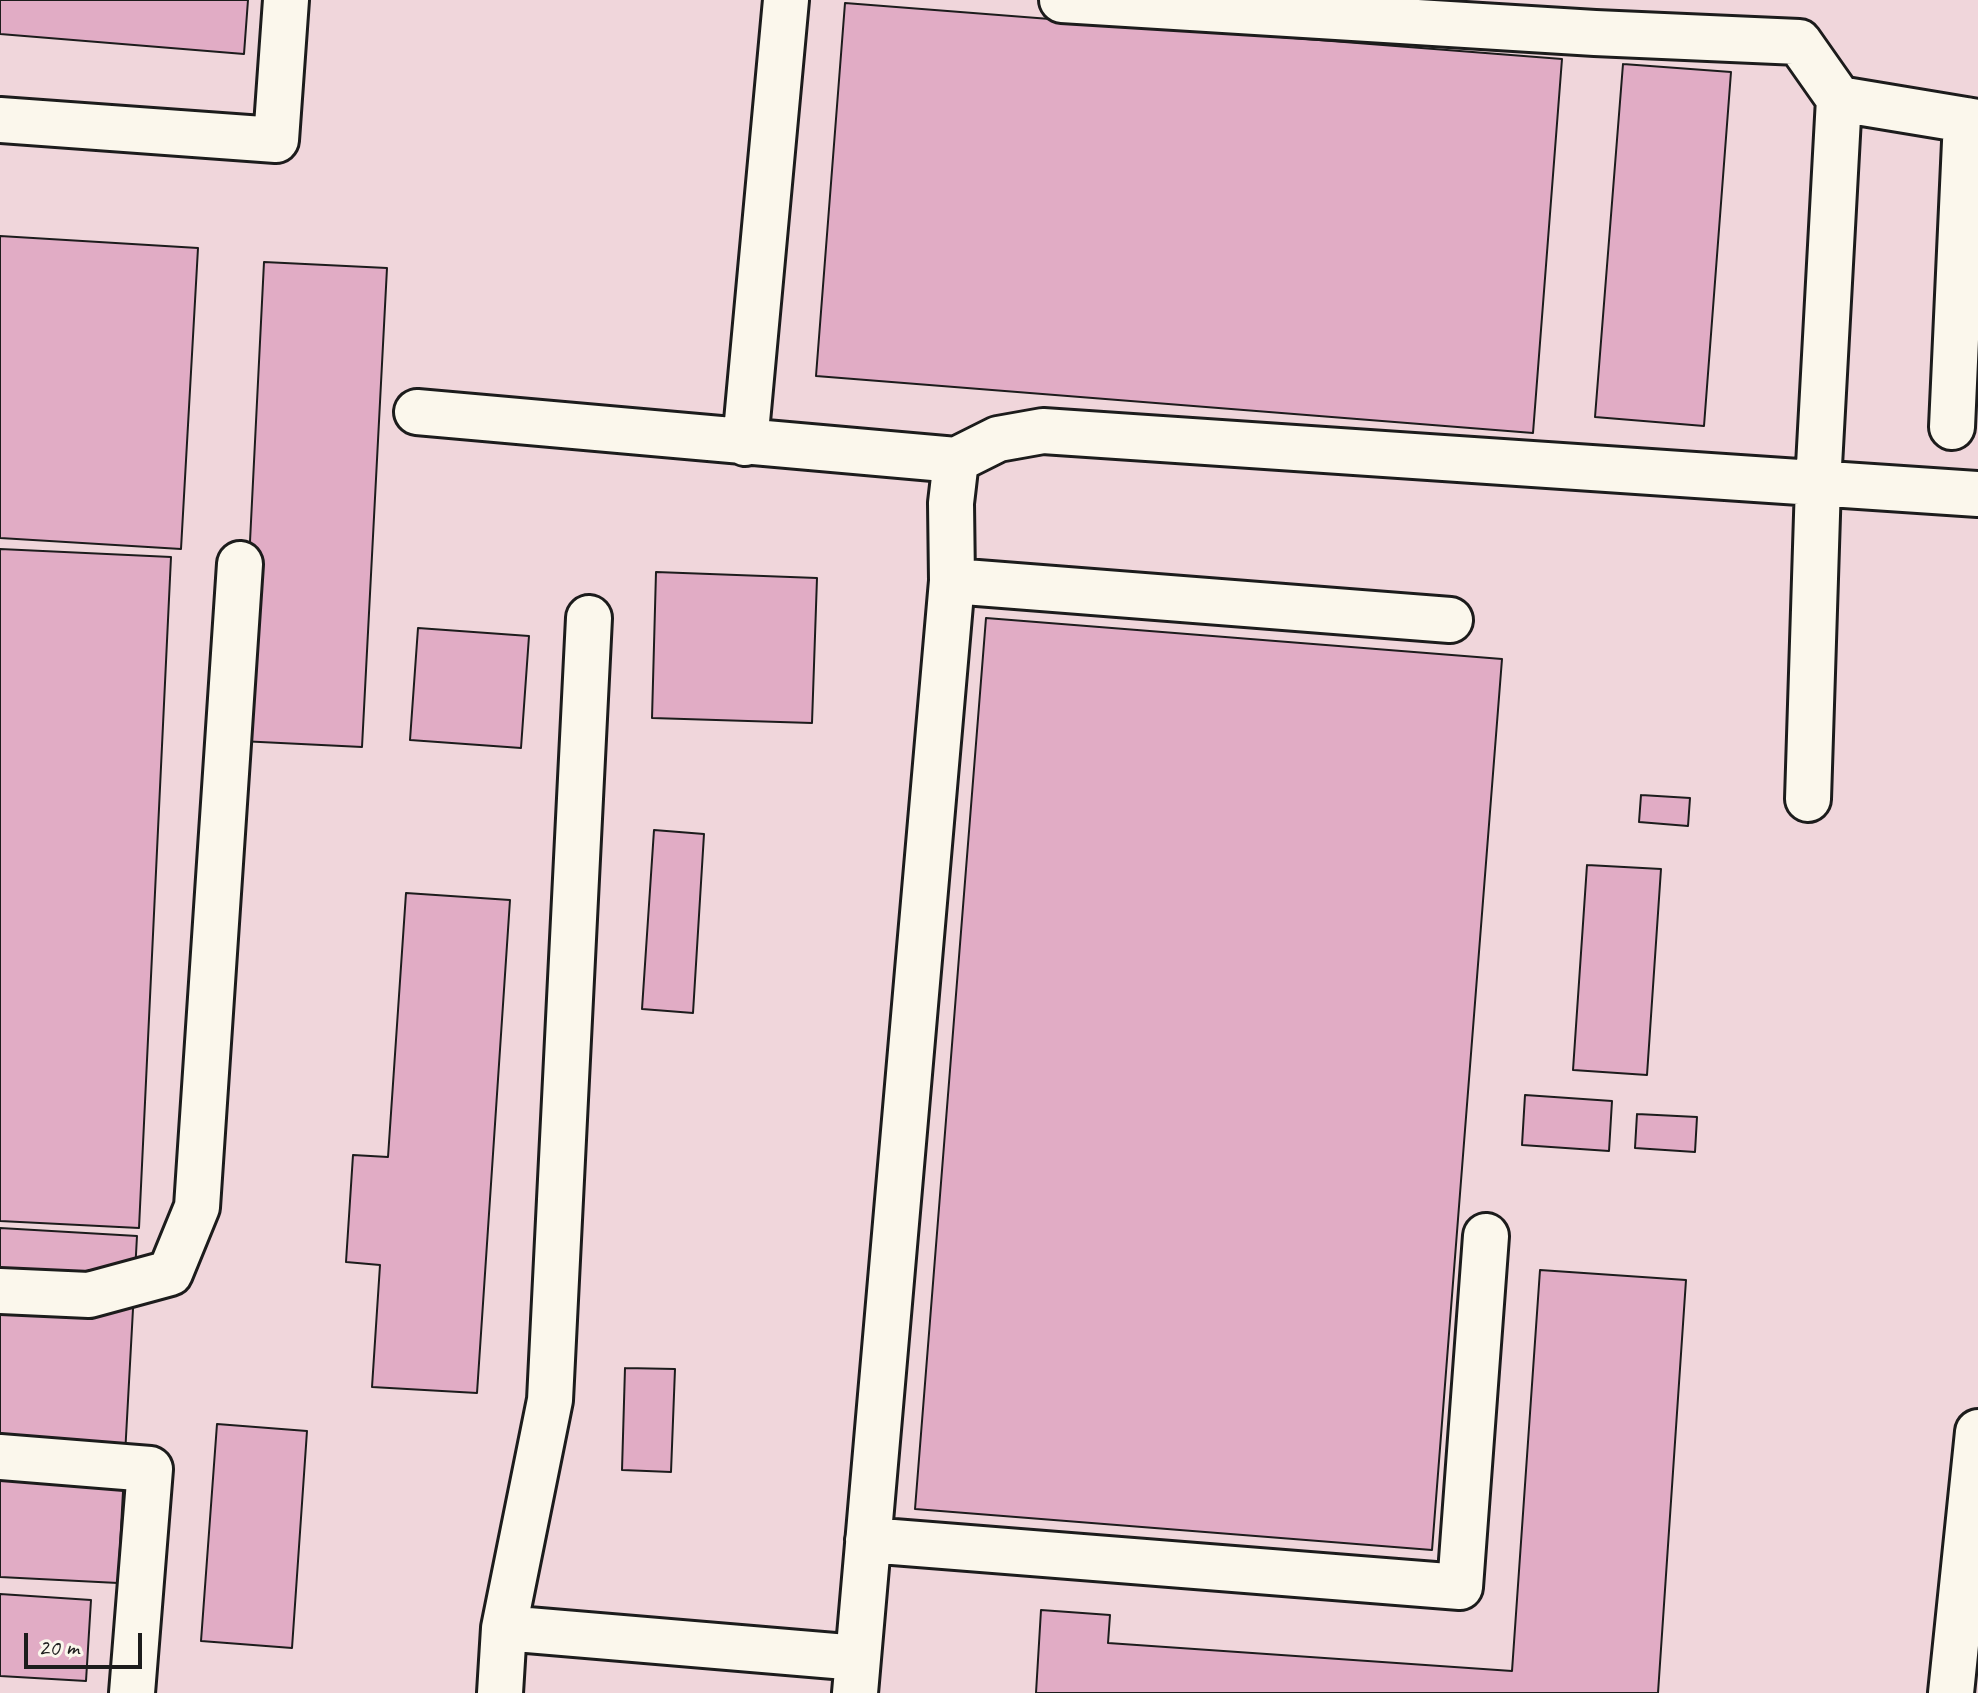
<!DOCTYPE html>
<html>
<head>
<meta charset="utf-8">
<style>
	body { margin:0 }
	#map { position:relative; width:1978px; height:1693px; overflow:hidden; background:#f6e8e4; font-family:Caveat,sans-serif }
	canvas { display:block }
	.scale { position:absolute; left:24px; top:1633px; width:118px; height:36px; box-sizing:border-box; border:4px solid #1c1c1c; border-top:0; padding-left:10px; font-size:24px; line-height:28px; white-space:nowrap; color:#1c1c1c; -webkit-text-stroke:6px #fbf7ec; paint-order:stroke }
</style>
</head>
<body>
<div id="map">
<canvas width="1978" height="1693"></canvas>
<div class="scale">20 m</div>
</div>
<script>
const ctx = document.querySelector('canvas').getContext('2d');
ctx.lineJoin = 'round';
function paint(path, color) { ctx.fillStyle = color; ctx.fill(path, 'evenodd'); }
const shape = rows => new Path2D(rows.map(r => 'M' + r).join(''));
function stroke(path, color, width, dash) { ctx.strokeStyle = color; ctx.lineWidth = width; ctx.lineCap = dash ? 'butt' : 'round'; ctx.setLineDash(dash || []); ctx.stroke(path); }
paint(shape([
	[0,0,1978,0,1978,1693,0,1693]
]), '#f0d6db');
const building = shape([
	[0,0,248,0,244,54,0,34,0,0],
	[845,3,1562,59,1533,433,816,376,845,3],
	[1623,64,1731,72,1704,426,1595,417,1623,64],
	[0,236,198,248,181,549,0,538,0,236],
	[264,262,387,268,362,747,240,741,264,262],
	[0,549,171,557,139,1228,0,1221,0,549],
	[656,572,817,578,812,723,652,718,656,572],
	[986,618,1502,659,1432,1550,915,1509,986,618],
	[418,628,529,636,521,748,410,740,418,628],
	[1641,795,1690,798,1688,826,1639,822,1641,795],
	[654,830,704,834,693,1013,642,1009,654,830],
	[1587,865,1661,869,1647,1075,1573,1070,1587,865],
	[406,893,510,900,477,1393,372,1387,380,1265,346,1262,353,1155,388,1157,406,893],
	[1525,1095,1612,1101,1609,1151,1522,1145,1525,1095],
	[1637,1114,1697,1117,1695,1152,1635,1148,1637,1114],
	[0,1228,137,1236,118,1583,0,1577,0,1228],
	[1540,1270,1686,1280,1658,1693,1036,1693,1041,1610,1110,1615,1108,1643,1512,1671,1540,1270],
	[625,1368,675,1369,671,1472,622,1470,625,1368],
	[217,1424,307,1431,292,1648,201,1641,217,1424],
	[0,1594,91,1600,86,1681,0,1676,0,1594]
]);
paint(building, '#e1acc5');
stroke(building, '#1c1c1c', 2);
const minor = shape([
	[1062,0,1595,33,1799,42,1839,99,1978,122],
	[0,120,276,140,286,0],
	[417,412,956,460,951,503,952,581,855,1693],
	[1952,427,1966,120],
	[745,443,786,0],
	[956,460,998,439,1043,431,1978,494],
	[952,581,1450,620],
	[1808,799,1818,484,1839,99],
	[0,1291,89,1295,170,1273,197,1207,240,564],
	[0,1457,150,1469,132,1693],
	[868,1540,1460,1587,1486,1236],
	[504,1628,858,1658],
	[500,1693,504,1628,550,1400,589,618],
	[1951,1693,1978,1432]
]);
stroke(minor, '#1c1c1c', 50);
stroke(minor, '#fbf7ec', 44);
</script>
</body>
</html>
